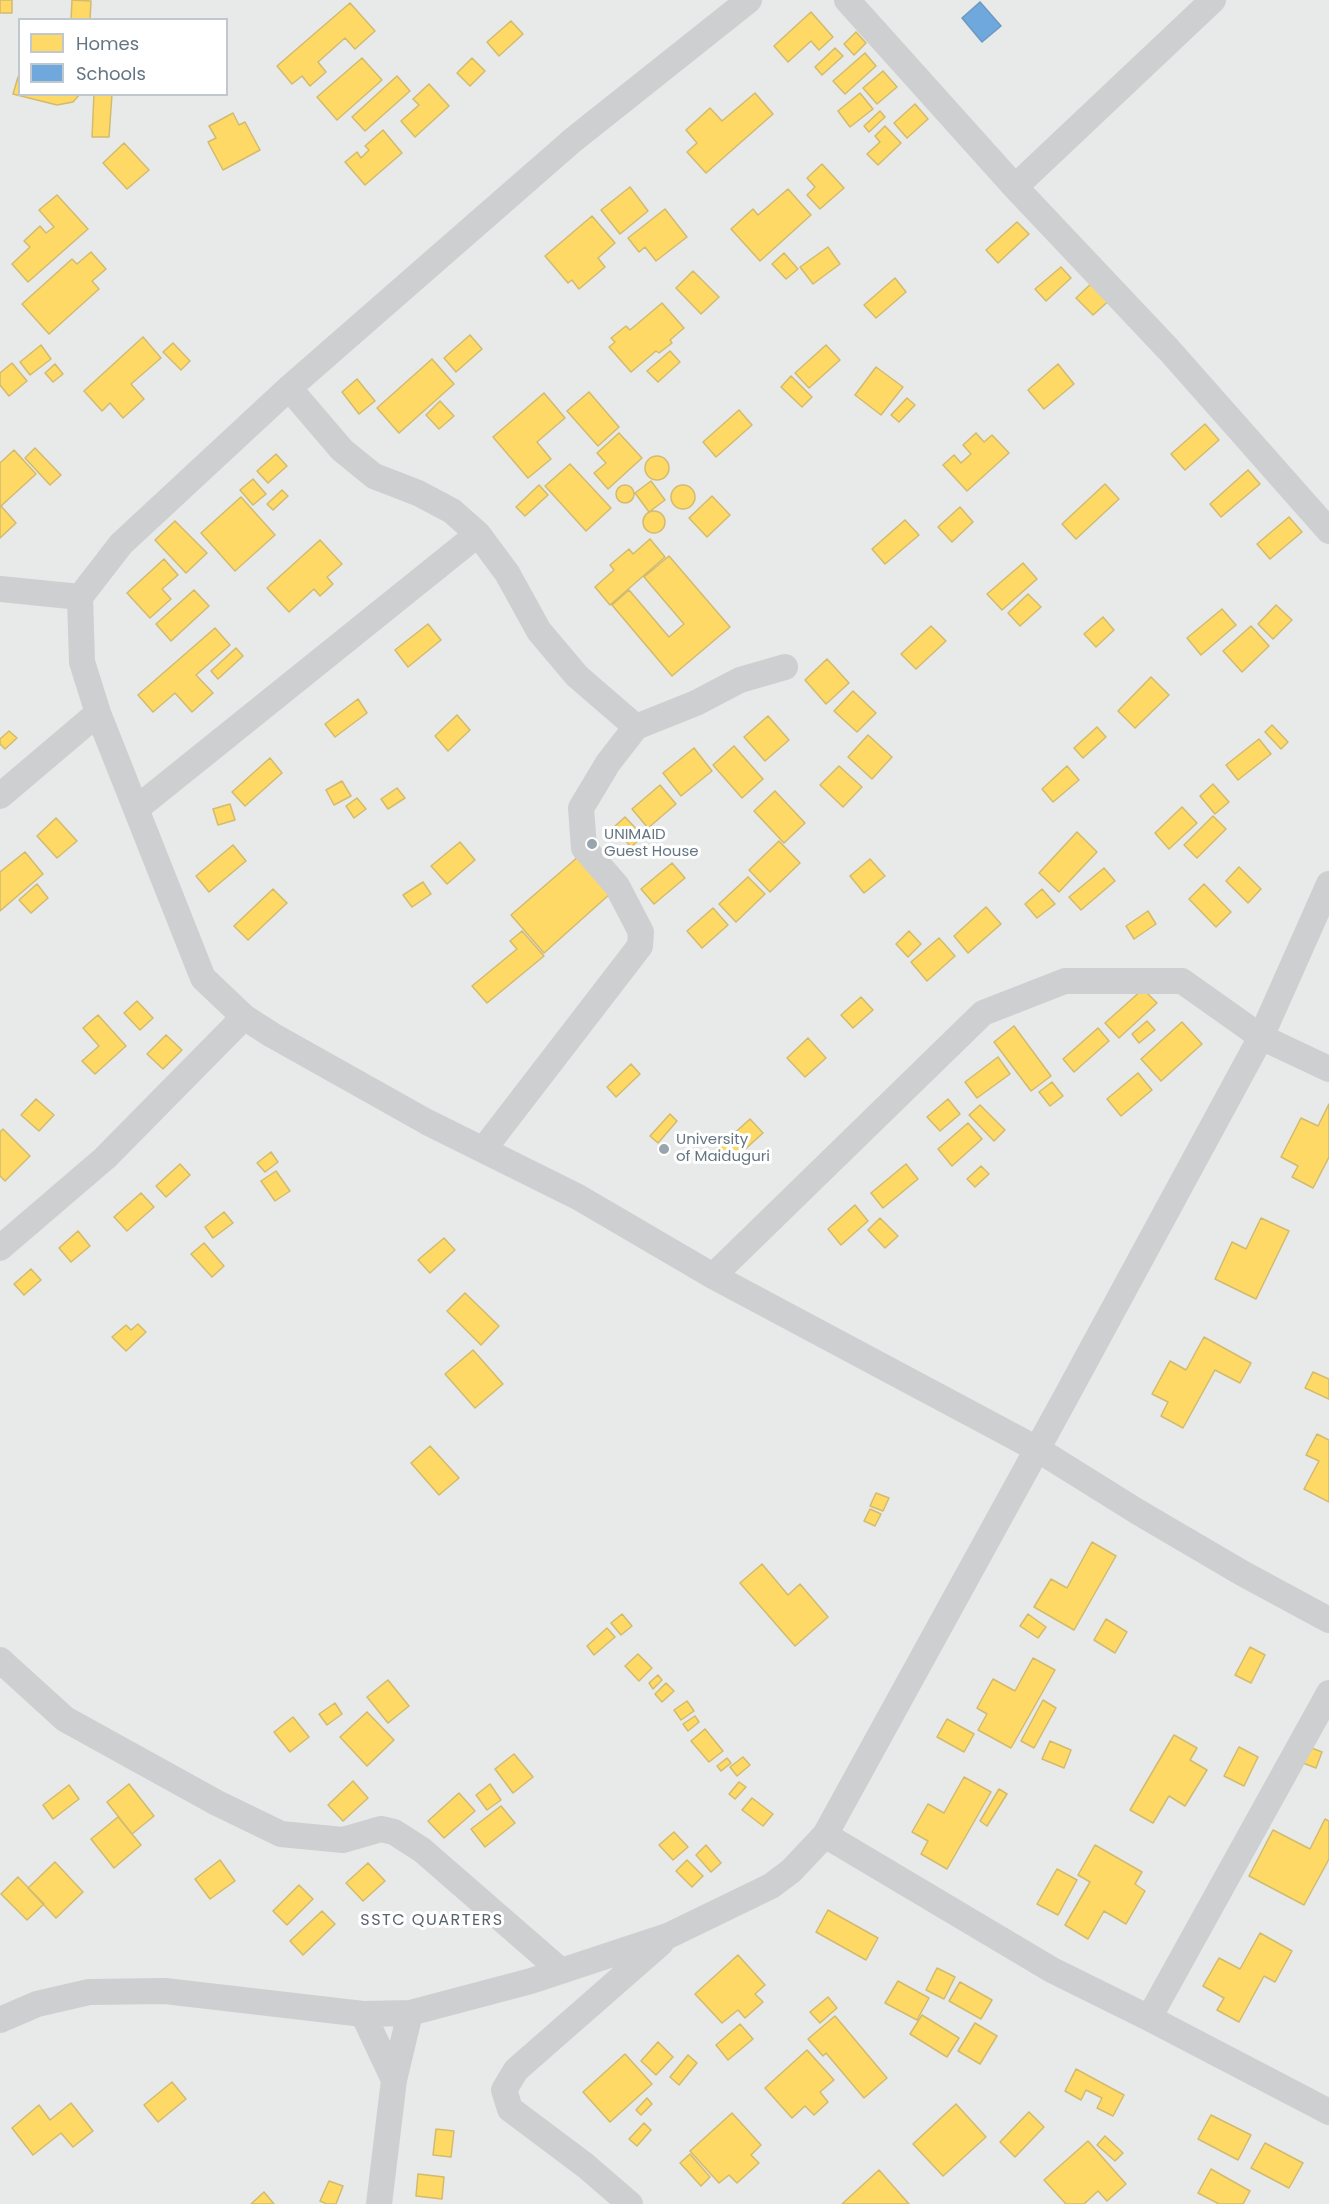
<!DOCTYPE html>
<html>
<head>
<meta charset="utf-8">
<style>
	body { margin:0 }
	#map { position:relative; width:1329px; height:2204px; overflow:hidden; background:#f9f9f9; font-family:Poppins,sans-serif }
	canvas { display:block }
	.legend { position:absolute; left:18px; top:18px; width:210px; height:78px; box-sizing:border-box; background:#fff; border:2px solid #c1c8cd; margin:0; padding:8px 10px; list-style:none; font-size:18px; color:#657683 }
	.legend li { display:flex; align-items:center; gap:12px; height:30px }
	.legend b { width:30px; border:2px solid #c1c8cd }
</style>
</head>
<body>
<div id="map">
<canvas width="1329" height="2204"></canvas>
<ul class="legend">
<li><b style="height:16px;background:#ffd966"></b>Homes</li>
<li><b style="height:16px;background:#6fa8dc"></b>Schools</li>
</ul>
</div>
<script>
const ctx = document.querySelector('canvas').getContext('2d');
ctx.lineJoin = 'round';
function paint(path, color) { ctx.fillStyle = color; ctx.fill(path, 'evenodd'); }
const shape = rows => new Path2D(rows.map(r => 'M' + r).join(''));
function stroke(path, color, width, dash) { ctx.strokeStyle = color; ctx.lineWidth = width; ctx.lineCap = dash ? 'butt' : 'round'; ctx.setLineDash(dash || []); ctx.stroke(path); }
function drawText(font, color, halo, rows, align = 'center') {
  ctx.font = font + ' Poppins,sans-serif'; ctx.lineWidth = 6; ctx.setLineDash([]); ctx.textBaseline = 'middle'; ctx.strokeStyle = halo; ctx.fillStyle = color; for (const [text, x, y, turn = 0] of rows) {
    ctx.save(); ctx.translate(x, y); ctx.rotate((+turn || 0) * Math.PI / 180); ctx.textAlign = isNaN(turn) ? turn : align; if (halo) ctx.strokeText(text, 0, 0); ctx.fillText(text, 0, 0); ctx.restore();
  }
}
paint(shape([
	[0,0,1329,0,1329,2204,0,2204],
	[20,20,226,20,226,94,20,94]
]), '#e8e9e9');
const homes = shape([
	[0,0,12,0,12,13,0,13,0,0],
	[72,0,91,1,90,20,71,20,72,0],
	[350,3,375,31,355,49,345,38,318,62,326,72,310,86,302,76,292,84,277,66,350,3],
	[811,12,833,37,819,50,811,41,788,62,774,46,811,12],
	[511,21,523,34,499,56,487,42,511,21],
	[856,32,866,43,854,55,844,44,856,32],
	[835,48,843,56,822,75,815,67,835,48],
	[865,53,876,66,845,94,833,81,865,53],
	[362,58,382,80,337,120,317,97,362,58],
	[472,58,485,71,470,86,457,73,472,58],
	[883,71,897,87,877,104,863,88,883,71],
	[397,76,410,91,365,131,352,117,397,76],
	[18,77,20,94,80,94,73,102,57,105,13,94,18,77],
	[429,84,449,106,415,137,401,121,419,105,413,99,429,84],
	[755,93,773,114,706,173,687,152,697,143,686,130,710,108,722,121,755,93],
	[860,93,873,109,850,127,838,111,860,93],
	[94,94,112,94,109,137,92,137,94,94],
	[915,104,928,119,907,138,894,123,915,104],
	[880,111,885,117,869,132,864,126,880,111],
	[233,113,239,125,245,122,260,150,223,170,208,142,216,138,209,126,233,113],
	[885,126,901,143,878,165,867,154,880,142,875,136,885,126],
	[383,130,402,153,365,185,345,162,357,152,361,158,369,150,365,146,383,130],
	[124,143,149,170,127,189,103,163,124,143],
	[822,164,844,188,820,209,807,195,815,187,807,178,822,164],
	[630,187,648,211,620,234,601,210,630,187],
	[788,189,811,215,760,261,731,229,753,209,758,215,788,189],
	[57,195,88,229,28,282,12,264,30,247,24,241,40,226,46,233,54,227,39,210,57,195],
	[665,209,687,237,656,261,645,247,639,252,628,238,665,209],
	[592,216,615,243,598,258,605,267,579,289,572,280,568,283,545,256,592,216],
	[1017,222,1029,234,998,263,986,250,1017,222],
	[828,247,840,264,813,284,800,267,828,247],
	[91,252,106,269,92,281,99,289,49,334,22,304,72,259,77,264,91,252],
	[784,253,798,269,786,279,772,264,784,253],
	[1061,267,1071,278,1046,301,1035,289,1061,267],
	[693,271,719,297,701,314,676,288,693,271],
	[895,278,906,292,876,318,864,305,895,278],
	[1095,280,1112,298,1093,315,1076,298,1095,280],
	[662,303,684,328,670,340,672,343,659,353,656,351,631,372,609,347,615,342,611,338,626,326,630,330,662,303],
	[470,335,482,349,456,372,444,358,470,335],
	[143,337,161,358,131,384,144,399,123,418,110,403,102,411,84,391,143,337],
	[173,343,190,361,181,370,163,352,173,343],
	[41,345,51,359,30,375,20,362,41,345],
	[826,345,840,360,809,388,795,373,826,345],
	[670,351,680,362,658,382,647,371,670,351],
	[432,359,454,384,399,433,377,408,432,359],
	[12,363,27,381,9,396,0,385,0,373,12,363],
	[55,364,63,374,53,382,45,373,55,364],
	[1058,364,1074,384,1044,409,1028,390,1058,364],
	[876,367,903,387,881,415,855,395,876,367],
	[791,376,812,397,802,407,781,387,791,376],
	[357,379,375,401,359,414,342,392,357,379],
	[589,392,619,427,598,446,567,411,589,392],
	[544,393,565,418,537,442,551,459,528,478,493,437,544,393],
	[907,398,915,405,899,422,891,415,907,398],
	[440,401,454,416,439,429,426,415,440,401],
	[739,410,752,425,716,457,703,442,739,410],
	[1205,424,1219,440,1185,470,1171,454,1205,424],
	[619,433,642,458,608,489,594,473,606,463,597,453,619,433],
	[976,433,984,442,992,435,1009,453,967,491,943,465,954,455,961,463,971,454,963,445,976,433],
	[35,448,61,475,50,485,25,458,35,448],
	[14,450,36,474,1,506,16,523,0,538,0,463,14,450],
	[276,454,287,466,268,483,257,471,276,454],
	'645 468a12 12 0 1 1 24 0a12 12 0 1 1-24 0Z',
	[570,464,611,508,586,531,545,486,570,464],
	[1248,470,1260,484,1221,517,1210,504,1248,470],
	[253,479,266,494,253,505,240,490,253,479],
	[651,481,665,500,649,512,635,493,651,481],
	[1105,484,1119,499,1076,539,1062,524,1105,484],
	'671 497a12 12 0 1 1 24 0a12 12 0 1 1-24 0Z',
	[539,485,548,495,525,516,516,507,539,485],
	'616 494a9 9 0 1 1 18 0a9 9 0 1 1-18 0Z',
	[282,490,288,496,273,510,267,504,282,490],
	[712,496,730,515,707,537,689,518,712,496],
	[241,497,275,535,235,571,201,533,241,497],
	[960,507,973,522,952,542,938,527,960,507],
	'643 522a11 11 0 1 1 22 0a11 11 0 1 1-22 0Z',
	[1289,517,1302,532,1270,559,1257,544,1289,517],
	[905,520,919,535,885,564,872,549,905,520],
	[175,521,207,553,186,573,155,540,175,521],
	[650,539,665,557,610,605,595,587,614,570,610,565,629,549,633,554,650,539],
	[320,540,342,564,327,577,333,584,320,596,314,589,289,612,267,588,320,540],
	[669,556,730,627,672,676,612,605,629,590,669,637,684,624,644,577,669,556],
	[164,559,178,575,162,589,171,599,150,618,127,593,164,559],
	[1023,563,1037,579,1002,610,987,594,1023,563],
	[194,590,209,606,171,641,156,624,194,590],
	[1028,594,1041,607,1020,626,1008,613,1028,594],
	[1276,605,1292,620,1273,639,1258,624,1276,605],
	[1222,609,1236,625,1201,655,1187,638,1222,609],
	[1103,617,1114,630,1096,647,1084,634,1103,617],
	[428,624,441,640,408,667,395,650,428,624],
	[931,626,946,641,916,669,901,654,931,626],
	[1251,626,1269,646,1242,672,1223,651,1251,626],
	[215,628,230,645,196,675,213,693,192,712,175,693,153,712,138,695,215,628],
	[236,648,243,656,218,679,211,671,236,648],
	[827,659,849,683,826,704,805,680,827,659],
	[1151,677,1169,695,1135,728,1118,711,1151,677],
	[853,691,876,713,857,732,834,711,853,691],
	[358,699,367,713,335,737,325,724,358,699],
	[457,715,470,730,448,751,435,736,457,715],
	[768,716,789,740,765,761,744,737,768,716],
	[1272,725,1288,742,1281,749,1265,732,1272,725],
	[1097,727,1106,737,1083,758,1074,748,1097,727],
	[9,731,17,738,5,749,0,744,0,739,9,731],
	[868,735,892,757,872,779,848,757,868,735],
	[1259,739,1271,754,1238,780,1226,765,1259,739],
	[734,746,763,779,742,798,713,765,734,746],
	[694,748,712,771,681,796,663,773,694,748],
	[270,758,282,773,245,806,232,792,270,758],
	[839,766,862,787,843,807,820,785,839,766],
	[1067,766,1079,780,1053,802,1042,789,1067,766],
	[342,781,351,796,334,805,326,790,342,781],
	[1213,784,1229,802,1215,814,1200,796,1213,784],
	[660,785,676,804,648,828,632,809,660,785],
	[397,788,405,798,388,809,381,799,397,788],
	[775,791,805,823,784,843,754,811,775,791],
	[357,798,366,809,354,818,346,806,357,798],
	[230,804,235,820,218,825,213,809,230,804],
	[1182,807,1197,823,1169,849,1155,833,1182,807],
	[1213,816,1226,829,1197,858,1184,845,1213,816],
	[625,817,643,836,631,847,614,827,625,817],
	[56,818,77,841,57,858,37,836,56,818],
	[1077,832,1097,852,1059,892,1039,873,1077,832],
	[779,841,800,863,770,892,749,870,779,841],
	[460,842,475,860,447,884,431,866,460,842],
	[233,845,246,861,209,892,196,876,233,845],
	[25,852,43,874,0,911,0,872,25,852],
	[579,856,611,893,544,953,511,915,579,856],
	[870,859,885,876,864,893,850,876,870,859],
	[672,863,685,878,654,904,641,889,672,863],
	[1239,867,1261,889,1248,903,1226,881,1239,867],
	[1104,868,1115,881,1081,910,1069,897,1104,868],
	[748,877,765,894,736,922,719,904,748,877],
	[423,882,431,894,412,907,403,895,423,882],
	[37,884,48,898,31,913,19,900,37,884],
	[1204,884,1231,912,1216,927,1189,899,1204,884],
	[273,889,287,903,248,940,234,926,273,889],
	[1042,889,1055,904,1037,918,1025,904,1042,889],
	[986,907,1001,924,968,953,954,936,986,907],
	[713,908,728,925,702,948,687,931,713,908],
	[1148,911,1156,924,1134,939,1126,926,1148,911],
	[522,931,544,956,487,1003,472,986,517,949,510,941,522,931],
	[909,931,921,944,908,957,896,944,909,931],
	[939,938,955,956,927,981,911,962,939,938],
	[1143,989,1157,1003,1119,1038,1105,1023,1143,989],
	[861,997,873,1010,853,1028,841,1015,861,997],
	[137,1001,153,1018,140,1030,124,1013,137,1001],
	[98,1015,126,1046,95,1074,82,1061,99,1046,83,1028,98,1015],
	[1147,1021,1155,1030,1139,1043,1132,1034,1147,1021],
	[1182,1022,1202,1044,1161,1081,1141,1059,1182,1022],
	[1014,1026,1051,1076,1031,1091,994,1042,1014,1026],
	[1098,1028,1109,1041,1074,1072,1063,1059,1098,1028],
	[166,1035,182,1050,163,1069,147,1054,166,1035],
	[808,1038,826,1058,805,1077,787,1058,808,1038],
	[998,1057,1010,1074,977,1098,965,1082,998,1057],
	[631,1064,640,1074,616,1097,607,1087,631,1064],
	[1138,1073,1152,1090,1121,1116,1107,1099,1138,1073],
	[1052,1082,1063,1096,1050,1106,1039,1092,1052,1082],
	[36,1099,54,1115,39,1131,21,1115,36,1099],
	[948,1099,960,1114,940,1131,927,1117,948,1099],
	[1329,1104,1329,1157,1313,1188,1292,1177,1298,1166,1281,1157,1301,1118,1318,1126,1329,1104],
	[980,1105,1005,1130,994,1141,969,1115,980,1105],
	[670,1114,677,1121,658,1143,650,1136,670,1114],
	[750,1119,763,1133,731,1162,718,1148,750,1119],
	[968,1123,982,1139,952,1166,938,1149,968,1123],
	[3,1129,30,1156,5,1181,0,1176,0,1132,3,1129],
	[271,1152,278,1162,265,1172,257,1163,271,1152],
	[180,1164,190,1175,166,1197,156,1186,180,1164],
	[906,1164,918,1179,883,1208,871,1193,906,1164],
	[981,1166,989,1174,975,1187,967,1179,981,1166],
	[276,1171,290,1191,275,1201,261,1181,276,1171],
	[141,1193,154,1207,127,1231,114,1217,141,1193],
	[855,1205,868,1221,841,1245,828,1229,855,1205],
	[224,1212,233,1223,213,1238,205,1227,224,1212],
	[880,1218,898,1236,885,1248,868,1230,880,1218],
	[1261,1218,1289,1231,1256,1299,1215,1279,1232,1242,1246,1249,1261,1218],
	[78,1231,90,1246,71,1262,59,1248,78,1231],
	[444,1238,455,1250,430,1273,418,1260,444,1238],
	[204,1243,224,1266,212,1277,191,1254,204,1243],
	[31,1269,41,1280,24,1295,14,1284,31,1269],
	[465,1293,499,1326,481,1345,447,1311,465,1293],
	[138,1324,146,1332,126,1351,112,1337,126,1325,131,1330,138,1324],
	[1204,1337,1251,1363,1240,1383,1215,1370,1183,1428,1161,1416,1168,1402,1152,1394,1170,1361,1186,1370,1204,1337],
	[473,1350,503,1384,475,1408,445,1374,473,1350],
	[1313,1372,1329,1379,1329,1399,1305,1388,1313,1372],
	[1317,1434,1329,1440,1329,1502,1304,1489,1319,1461,1306,1455,1317,1434],
	[430,1446,459,1478,439,1495,411,1463,430,1446],
	[876,1493,889,1498,883,1511,870,1506,876,1493],
	[870,1509,881,1514,875,1526,864,1521,870,1509],
	[1092,1542,1116,1556,1074,1630,1034,1607,1051,1579,1067,1588,1092,1542],
	[762,1564,788,1595,800,1584,828,1617,795,1646,740,1583,762,1564],
	[622,1614,632,1626,621,1635,611,1623,622,1614],
	[1028,1614,1046,1627,1038,1638,1020,1626,1028,1614],
	[1106,1619,1127,1632,1115,1653,1094,1640,1106,1619],
	[607,1628,615,1637,594,1655,587,1646,607,1628],
	[1250,1647,1265,1655,1251,1683,1235,1675,1250,1647],
	[638,1654,652,1668,639,1681,625,1666,638,1654],
	[1033,1658,1055,1670,1011,1748,978,1730,987,1714,977,1708,993,1679,1015,1691,1033,1658],
	[658,1675,662,1680,653,1689,649,1683,658,1675],
	[388,1680,409,1706,388,1723,367,1697,388,1680],
	[666,1683,674,1691,662,1702,655,1694,666,1683],
	[1043,1700,1056,1708,1034,1748,1021,1741,1043,1700],
	[687,1701,694,1711,681,1720,674,1710,687,1701],
	[335,1703,342,1714,327,1725,319,1714,335,1703],
	[367,1712,394,1740,367,1766,340,1737,367,1712],
	[695,1716,699,1722,688,1731,683,1724,695,1716],
	[293,1717,309,1737,290,1752,274,1732,293,1717],
	[947,1719,974,1734,964,1752,937,1737,947,1719],
	[705,1729,723,1751,709,1762,691,1741,705,1729],
	[1174,1735,1197,1748,1190,1760,1207,1770,1185,1806,1169,1796,1153,1823,1130,1810,1174,1735],
	[1050,1741,1071,1750,1064,1768,1042,1759,1050,1741],
	[1239,1747,1258,1757,1244,1786,1224,1776,1239,1747],
	[1309,1747,1322,1752,1316,1768,1303,1763,1309,1747],
	[514,1754,533,1777,513,1793,495,1769,514,1754],
	[743,1757,750,1765,737,1776,730,1767,743,1757],
	[727,1758,731,1763,721,1771,717,1766,727,1758],
	[964,1777,991,1792,947,1869,921,1854,928,1841,912,1832,928,1804,944,1813,964,1777],
	[353,1781,368,1798,343,1821,328,1805,353,1781],
	[739,1782,746,1787,735,1799,729,1794,739,1782],
	[129,1784,154,1816,132,1834,107,1802,129,1784],
	[490,1784,501,1800,487,1810,476,1795,490,1784],
	[69,1785,79,1799,53,1819,43,1805,69,1785],
	[999,1789,1007,1794,987,1826,980,1821,999,1789],
	[459,1793,475,1811,444,1838,428,1821,459,1793],
	[752,1798,773,1814,763,1826,742,1810,752,1798],
	[501,1806,515,1823,485,1847,471,1829,501,1806],
	[118,1817,141,1845,114,1868,91,1839,118,1817],
	[1325,1819,1329,1821,1329,1859,1304,1905,1249,1876,1273,1830,1310,1849,1325,1819],
	[674,1832,688,1847,673,1860,659,1845,674,1832],
	[706,1845,721,1863,711,1872,696,1855,706,1845],
	[1095,1845,1142,1872,1135,1884,1145,1891,1126,1924,1104,1911,1088,1939,1065,1925,1090,1882,1078,1875,1095,1845],
	[220,1860,235,1881,210,1899,195,1879,220,1860],
	[687,1860,703,1876,692,1887,676,1871,687,1860],
	[55,1862,83,1892,56,1918,28,1888,55,1862],
	[368,1863,385,1881,363,1901,346,1883,368,1863],
	[1057,1869,1077,1880,1058,1915,1037,1904,1057,1869],
	[18,1877,44,1904,27,1920,1,1894,18,1877],
	[299,1885,313,1899,287,1925,273,1911,299,1885],
	[828,1910,878,1938,866,1960,816,1932,828,1910],
	[322,1911,335,1924,303,1955,290,1941,322,1911],
	[1260,1933,1292,1951,1275,1982,1264,1976,1239,2022,1217,2010,1224,1998,1203,1986,1219,1958,1240,1969,1260,1933],
	[738,1955,765,1985,755,1994,763,2002,745,2018,738,2010,722,2023,695,1994,738,1955],
	[937,1968,955,1977,944,1999,926,1990,937,1968],
	[898,1981,929,1998,917,2020,885,2003,898,1981],
	[960,1982,992,2000,981,2019,949,2001,960,1982],
	[828,1997,837,2008,820,2023,810,2012,828,1997],
	[922,2015,959,2038,947,2057,910,2034,922,2015],
	[835,2016,887,2078,864,2098,826,2053,823,2056,808,2039,835,2016],
	[975,2023,997,2036,980,2064,958,2051,975,2023],
	[740,2024,753,2039,728,2060,716,2045,740,2024],
	[658,2042,673,2057,656,2075,641,2061,658,2042],
	[807,2050,834,2080,820,2092,828,2102,814,2115,805,2106,792,2118,765,2088,807,2050],
	[625,2054,652,2084,610,2122,583,2092,625,2054],
	[688,2055,697,2063,679,2085,670,2077,688,2055],
	[1076,2069,1124,2095,1113,2116,1097,2108,1102,2098,1086,2090,1081,2100,1065,2091,1076,2069],
	[172,2082,186,2099,158,2122,144,2105,172,2082],
	[647,2098,652,2104,641,2115,636,2110,647,2098],
	[71,2103,93,2131,73,2147,61,2133,33,2155,12,2128,39,2105,50,2120,71,2103],
	[956,2104,986,2137,943,2176,913,2144,956,2104],
	[1029,2112,1044,2127,1015,2157,1000,2142,1029,2112],
	[732,2113,761,2145,751,2155,759,2163,737,2183,729,2175,719,2183,690,2151,732,2113],
	[1211,2115,1251,2135,1238,2160,1198,2139,1211,2115],
	[644,2123,651,2130,637,2146,629,2139,644,2123],
	[436,2129,454,2131,451,2157,433,2155,436,2129],
	[1105,2136,1123,2153,1115,2161,1097,2145,1105,2136],
	[1088,2141,1126,2184,1107,2201,1098,2191,1084,2204,1066,2204,1044,2180,1088,2141],
	[1265,2143,1303,2163,1289,2188,1251,2168,1265,2143],
	[690,2154,710,2177,701,2186,680,2163,690,2154],
	[1211,2169,1250,2191,1243,2204,1219,2204,1198,2193,1211,2169],
	[879,2170,909,2204,842,2204,879,2170],
	[418,2174,444,2177,442,2199,416,2196,418,2174],
	[329,2181,343,2186,336,2204,327,2204,320,2201,329,2181],
	[264,2192,274,2204,251,2204,264,2192]
]);
paint(homes, '#ffd966');
stroke(homes, '#d1bb6f', 1.5);
const schools = shape([
	[980,2,1001,26,982,42,962,18,980,2]
]);
paint(schools, '#6fa8dc');
stroke(schools, '#6c99c1', 1.5);
stroke(shape([
	[749,0,573,140,289,388,121,544,80,597,82,662,98,713,203,978,244,1017,272,1035,427,1122,578,1197,713,1276,1037,1449,1138,1512,1242,1573,1329,1620],
	[847,0,1015,187,1169,350,1329,531],
	[1015,187,1213,0],
	[289,388,342,450,374,476,418,493,452,511,478,534,507,573,539,631,577,676,636,727,696,703,740,680,785,667],
	[0,589,80,597],
	[0,796,98,713],
	[136,809,478,534],
	[483,1150,640,946,641,932,617,886,584,848,581,808,608,763,636,727],
	[0,1248,105,1158,244,1017],
	[713,1276,983,1013,1065,981,1182,981,1261,1037,1329,1069],
	[0,1660,65,1719,217,1803,281,1834,343,1840,381,1829,394,1832,422,1850,560,1970],
	[825,1835,1052,1970,1149,2018,1329,2112],
	[363,2014,394,2080],
	[1149,2018,1329,1693],
	[0,2020,37,2004,89,1992,165,1991,363,2014,410,2013,531,1981,670,1935,771,1886,791,1871,825,1835,1062,1404,1261,1037,1329,884],
	[379,2204,394,2080,410,2013],
	[630,2204,586,2166,510,2109,504,2090,516,2070,661,1943]
]), '#cecfd0', 26);
for (const [x, y, r, color] of [
	[592,844,6,"#99a4ac"],
	[664,1149,6,"#99a4ac"]
]) { const dot = new Path2D(); dot.arc(x, y, r, 0, 2 * Math.PI); ctx.fillStyle = color; ctx.fill(dot); stroke(dot, '#fff', 2); }
drawText('15px', '#657683', '#fff', [
	["UNIMAID",604,835],
	["Guest House",604,852],
	["University",676,1140],
	["of Maiduguri",676,1157]
], 'left');
ctx.letterSpacing = '1.5px';
drawText('16px', '#57646e', '#fff', [
	["SSTC QUARTERS",432,1921]
]);
ctx.letterSpacing = '0px';
</script>
</body>
</html>
